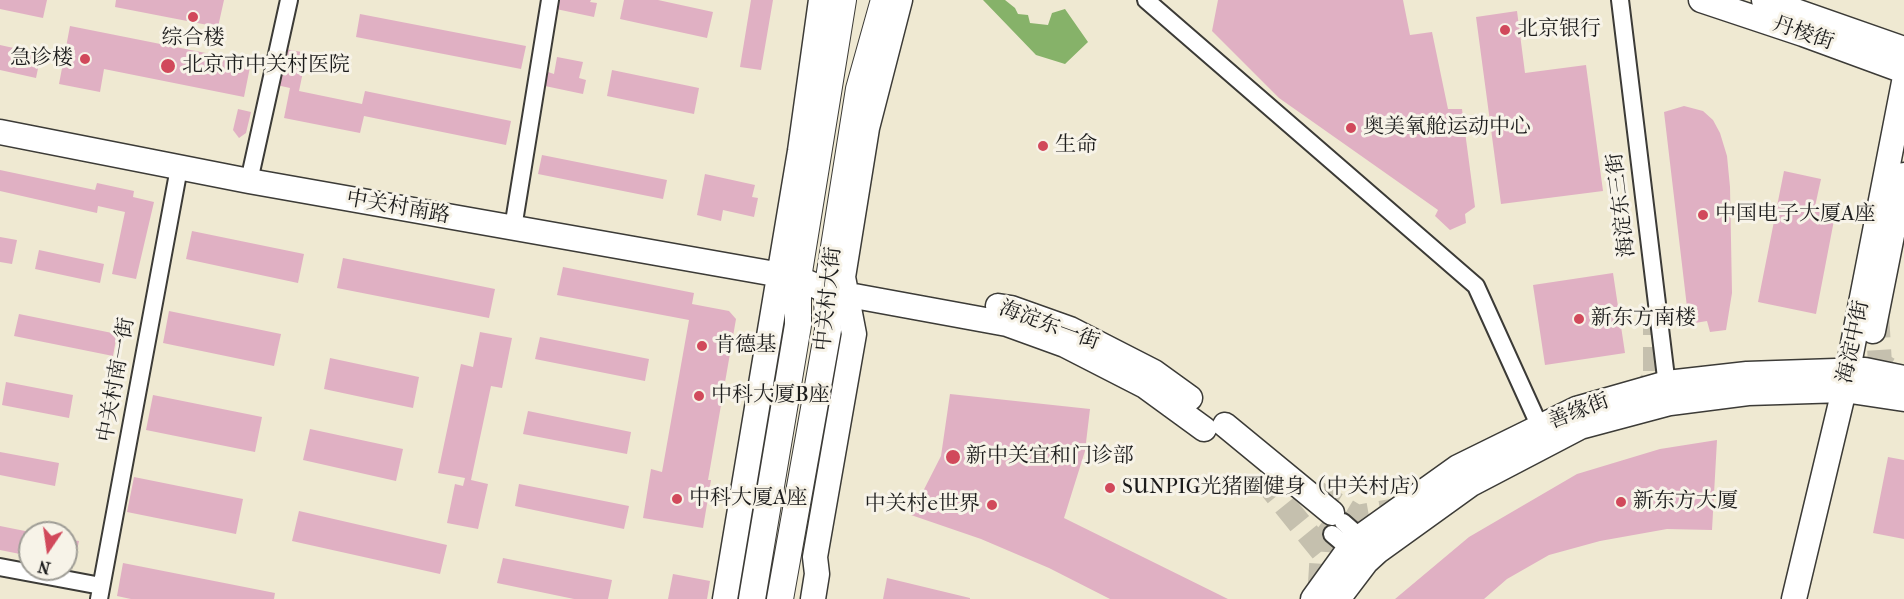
<!DOCTYPE html>
<html>
<head>
<meta charset="utf-8">
<style>
	body { margin:0 }
	#map { position:relative; width:1904px; height:599px; overflow:hidden; background:#efe9d2; font-family:"IM FELL French Canon",serif }
	canvas { display:block }
	.north { position:absolute; left:18px; top:521px; width:60px; height:60px; box-sizing:border-box; background:#f7f3e8; border:2px solid #9f9d96; border-radius:50%; rotate:193deg; font-size:16px; font-weight:700; line-height:24px; text-align:center; color:#1c1c1c }
	.north::after { content:''; display:block; margin:auto; width:21px; height:27px; background:#d1495b; clip-path:polygon(50% 0,100% 100%,50% 72%,0 100%) }
</style>
</head>
<body>
<div id="map">
<canvas width="1904" height="599"></canvas>
<div class="north">N</div>
</div>
<script>
const ctx = document.querySelector('canvas').getContext('2d');
ctx.lineJoin = 'round';
function paint(path, color) { ctx.fillStyle = color; ctx.fill(path, 'evenodd'); }
const shape = rows => new Path2D(rows.map(r => 'M' + r).join(''));
function stroke(path, color, width, dash) { ctx.strokeStyle = color; ctx.lineWidth = width; ctx.lineCap = dash ? 'butt' : 'round'; ctx.setLineDash(dash || []); ctx.stroke(path); }
function drawText(font, color, halo, rows, align = 'center') {
  ctx.font = font + ' "IM FELL French Canon","Noto Serif SC",serif'; ctx.lineWidth = 6; ctx.setLineDash([]); ctx.textBaseline = 'middle'; ctx.strokeStyle = halo; ctx.fillStyle = color; for (const [text, x, y, turn = 0] of rows) {
    ctx.save(); ctx.translate(x, y); ctx.rotate((+turn || 0) * Math.PI / 180); ctx.textAlign = isNaN(turn) ? turn : align; if (halo) ctx.strokeText(text, 0, 0); ctx.fillText(text, 0, 0); ctx.restore();
  }
}
paint(shape([
	[983,0,1005,0,1015,8,1018,14,1028,15,1030,23,1048,25,1052,13,1065,9,1088,42,1065,64,1036,55]
]), '#86b269');
paint(shape([
	[0,0,47,0,43,18,0,9],
	[116,0,224,0,218,27,115,7],
	[558,0,591,0,590,2,597,3,594,17,556,9],
	[624,0,658,0,713,12,707,38,620,19],
	[751,0,773,0,761,70,740,67],
	[1218,0,1403,0,1410,35,1432,32,1448,109,1462,109,1475,207,1465,214,1466,223,1450,230,1435,216,1438,210,1279,98,1212,31],
	[1517,11,1525,73,1586,65,1603,191,1501,204,1476,17],
	[360,14,526,46,521,69,356,37],
	[70,26,251,62,244,97,104,69,100,92,59,84],
	[0,45,41,54,36,78,0,70],
	[280,48,307,53,299,91,362,104,365,91,511,121,506,145,364,116,360,133,284,118,290,88,272,84],
	[557,57,583,62,579,78,586,80,583,94,545,86,548,72,554,74],
	[612,70,699,88,694,114,607,96],
	[1684,106,1703,111,1713,120,1720,133,1727,156,1730,187,1732,293,1726,330,1710,332,1707,321,1689,324,1664,112],
	[238,109,251,112,246,133,239,138,233,130],
	[542,155,667,180,663,199,538,174],
	[0,170,95,190,97,183,134,191,133,197,154,202,136,279,112,274,125,212,98,206,97,213,0,191],
	[1784,171,1821,179,1814,211,1835,215,1816,314,1758,302],
	[705,174,755,185,752,197,758,198,754,217,723,210,721,221,697,215],
	[192,231,304,254,298,283,186,259],
	[0,237,17,240,12,264,0,262],
	[39,250,104,264,100,283,35,269],
	[343,258,495,289,489,318,337,288],
	[563,267,694,293,692,304,729,311,736,319,708,480,711,480,703,528,643,518,651,469,662,472,689,320,557,295],
	[1613,273,1625,353,1545,365,1533,285],
	[169,311,281,334,274,366,163,343],
	[19,314,117,334,113,356,14,336],
	[480,332,512,338,502,388,491,386,471,480,488,484,478,529,447,523,455,484,463,486,465,478,438,473,461,364,473,367],
	[540,337,649,359,645,381,535,359],
	[330,358,419,377,413,408,324,389],
	[6,382,73,395,69,418,2,405],
	[950,394,1090,409,1085,451,1064,518,1228,599,1110,599,1049,568,981,539,911,515,941,456],
	[153,395,262,417,255,452,146,430],
	[528,411,631,432,627,454,523,434],
	[310,429,403,449,396,481,303,460],
	[1717,440,1712,530,1667,529,1600,541,1549,555,1507,579,1484,599,1395,599,1469,537,1577,474,1660,449],
	[0,452,59,463,55,486,0,475],
	[1888,457,1904,460,1904,539,1873,533],
	[134,477,243,499,236,534,127,512],
	[519,484,629,506,624,529,515,506],
	[299,511,447,545,440,574,292,541],
	[0,526,30,532,30,556,0,550],
	[66,539,79,541,74,564,66,563],
	[503,558,612,580,608,599,574,599,497,583],
	[123,563,275,593,274,599,131,599,117,596],
	[673,574,710,581,707,599,668,599],
	[887,578,970,598,970,599,883,599]
]), '#e0b0c3');
stroke(shape([
	[1320,525,1332,534]
]), '#c5c0ae', 16, [16, 8]);
stroke(shape([
	[1877,314,1880,364,1904,378],
	[1637,401,1655,377,1655,325],
	[1262,477,1322,551,1319,599],
	[1316,492,1357,517,1402,509]
]), '#c5c0ae', 24, [24, 12]);
const street = shape([
	[1146,0,1476,286,1540,427],
	[1620,0,1668,394],
	[249,181,289,0],
	[513,228,550,0],
	[1343,522,1367,543],
	[1332,534,1357,555],
	[0,567,101,586],
	[99,599,179,168]
]);
const secondary = shape([
	[1701,0,1803,34,1904,71],
	[1764,0,1904,49],
	[0,132,249,181,798,278,827,291,1007,324,1065,345,1145,386,1204,429],
	[998,306,1011,308,1070,329,1154,372,1190,398],
	[1873,331,1904,175],
	[1225,425,1332,513],
	[725,599,800,151,821,0],
	[813,599,817,574,815,557,854,334,843,277,867,128,900,0],
	[1313,599,1349,549,1360,537,1458,467,1576,409,1667,383,1747,374,1865,370,1904,378],
	[1338,599,1366,562,1378,551,1471,484,1580,427,1670,403,1748,393,1844,390,1904,399],
	[1794,599,1844,390,1904,82]
]);
const primary = shape([
	[752,599,798,325,798,278,843,0],
	[780,599,828,330,827,291,859,89,884,0]
]);
stroke(street, '#3c3b37', 20);
stroke(secondary, '#3c3b37', 27);
stroke(primary, '#3c3b37', 28);
stroke(street, '#fff', 16);
stroke(secondary, '#fff', 24);
stroke(primary, '#fff', 26);
for (const [x, y, r, color] of [
	[193,17,6,"#d1495b"],
	[1505,30,6,"#d1495b"],
	[85,59,6,"#d1495b"],
	[168,66,8,"#d1495b"],
	[1351,128,6,"#d1495b"],
	[1043,146,6,"#d1495b"],
	[1703,215,6,"#d1495b"],
	[1579,319,6,"#d1495b"],
	[702,346,6,"#d1495b"],
	[699,396,6,"#d1495b"],
	[953,457,8,"#d1495b"],
	[1110,488,6,"#d1495b"],
	[677,499,6,"#d1495b"],
	[1621,502,6,"#d1495b"],
	[992,505,6,"#d1495b"]
]) { const dot = new Path2D(); dot.arc(x, y, r, 0, 2 * Math.PI); ctx.fillStyle = color; ctx.fill(dot); stroke(dot, '#f7f3e8', 2); }
drawText('21px', '#1c1c1c', '#f7f3e8', [
	["北京银行",1517,30],
	["综合楼",193,39,"center"],
	["急诊楼",73,59,"right"],
	["北京市中关村医院",182,66],
	["奥美氧舱运动中心",1363,128],
	["生命",1055,146],
	["中国电子大厦A座",1715,215],
	["新东方南楼",1591,319],
	["肯德基",714,346],
	["中科大厦B座",711,396],
	["新中关宜和门诊部",966,457],
	["SUNPIG光猪圈健身（中关村店）",1122,488],
	["中科大厦A座",689,499],
	["新东方大厦",1633,502],
	["中关村e世界",980,505,"right"]
], 'left');
drawText('21px', '#1c1c1c', '#f7f3e8', [
	["丹棱街",1803,34,19],
	["海淀东三街",1622,205,-97],
	["中关村南路",398,208,10],
	["中关村大街",829,299,-84],
	["海淀东一街",1049,326,20],
	["海淀中街",1854,342,-78],
	["中关村南一街",117,380,-80],
	["善缘街",1579,412,-21]
]);
</script>
</body>
</html>
